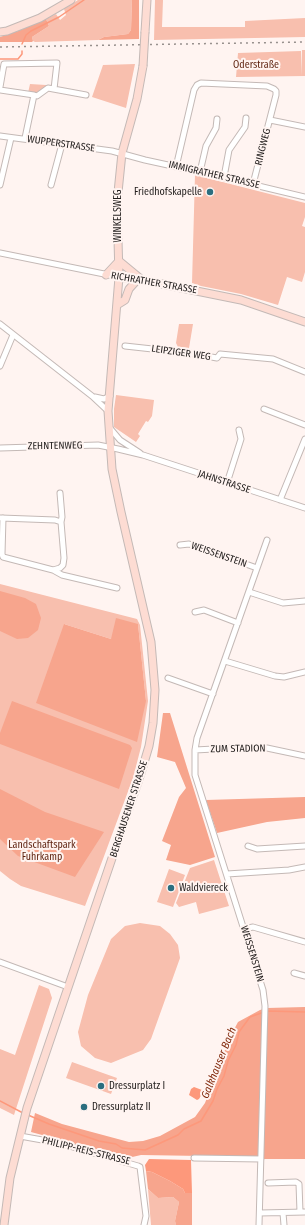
<!DOCTYPE html>
<html>
<head>
<meta charset="utf-8">
<style>
	body { margin:0 }
	canvas { display:block; background:#fff4f1 }
</style>
</head>
<body>
<canvas width="305" height="1225"></canvas>
<script>
const ctx = document.querySelector('canvas').getContext('2d');
ctx.lineJoin = 'round';
function paint(path, color) { ctx.fillStyle = color; ctx.fill(path, 'evenodd'); }
const shape = rows => new Path2D(rows.map(r => 'M' + r).join(''));
function stroke(path, color, width, dash) { ctx.strokeStyle = color; ctx.lineWidth = width; ctx.lineCap = dash ? 'butt' : 'round'; ctx.setLineDash(dash || []); ctx.stroke(path); }
function drawText(font, color, halo, rows, align = 'center') {
  ctx.font = font + ' "Fira Sans Condensed",sans-serif'; ctx.lineWidth = 4; ctx.setLineDash([]); ctx.textBaseline = 'middle'; ctx.strokeStyle = halo; ctx.fillStyle = color; for (const [text, x, y, turn = 0] of rows) {
    ctx.save(); ctx.translate(x, y); ctx.rotate((+turn || 0) * Math.PI / 180); ctx.textAlign = isNaN(turn) ? turn : align; if (halo) ctx.strokeText(text, 0, 0); ctx.fillText(text, 0, 0); ctx.restore();
  }
}
paint(shape([
	[78,0,132,0,131,30,128,34,104,37,98,40,35,42,33,41,32,37,49,26,46,19,56,14,60,20,66,15,64,9],
	[155,0,163,0,162,27,245,27,245,21,305,18,305,37,154,40],
	[302,50,305,50,305,76,236,77,238,53,301,51,301,76],
	[135,64,126,108,92,97,103,65],
	[30,84,46,85,46,87,37,94,28,93],
	[195,175,305,203,305,217,302,226,305,227,305,272,302,282,287,277,278,305,241,294,201,286,192,283],
	[179,324,193,324,189,348,178,347,176,343],
	[116,395,154,400,152,416,148,422,146,421,138,434,140,436,136,442,114,427,114,409],
	[0,584,137,619,140,625,148,701,141,747,133,778,103,859,85,906,21,886,10,879,0,871],
	[64,624,111,639,138,624,146,701],
	[214,860,229,906,199,914,196,902,179,907,176,903,190,868],
	[169,869,185,875,173,907,157,902],
	[140,923,160,926,170,934,178,945,180,958,151,1039,143,1050,111,1063,95,1058,81,1046,78,1032,88,995,111,939,125,926],
	[39,985,49,989,52,998,14,1115,0,1108,0,1049,15,1055],
	[72,1062,117,1078,111,1094,66,1078],
	[148,1189,158,1198,173,1197,179,1202,175,1221,176,1225,151,1225]
]), '#f8bfae');
paint(shape([
	[132,0,139,0,139,39,98,40,104,37,128,34,131,30],
	[46,19,49,26,32,37,33,41,32,42,0,42,0,37,18,31],
	[0,591,25,598,36,604,41,618,38,630,28,638,17,639,0,631],
	[116,618,138,624,146,701,137,742,36,703,64,624,111,639],
	[12,701,130,745,132,748,119,789,0,744,0,733],
	[163,713,170,713,215,857,190,865,166,860,171,845,162,841,179,797,186,788,175,762,157,757],
	[0,789,45,812,104,832,75,877,18,856,0,839],
	[305,797,305,818,267,822,217,833,206,800],
	[305,1007,305,1159,264,1159,264,1157,141,1155,128,1158,31,1132,35,1113,62,1124,129,1142,143,1141,160,1136,195,1117,205,1103,229,1039,238,1022,260,1010,267,1008],
	[146,1171,152,1172,170,1181,183,1189,185,1193,192,1193,192,1225,176,1225,175,1221,179,1202,173,1197,158,1198,148,1189]
]), '#f7a58d');
paint(shape([
	[194,1087,202,1090,203,1092,199,1099,197,1100,189,1095,191,1089],
	[149,1159,191,1160,192,1193,185,1193,183,1189,170,1181,152,1172,146,1171,145,1165]
]), '#fd987b');
stroke(shape([
	[22,44,26,35,31,31,59,17,84,0],
	[0,59,18,59,22,54,22,51],
	[0,1101,23,1113],
	[28,1115,49,1124,99,1141,116,1144,122,1148,145,1150,178,1135,184,1129,201,1121,213,1101,217,1089,224,1076,228,1061,236,1045,239,1032,250,1017,267,1011,305,1012]
]), '#fd987b', 1.5);
const street = shape([
	[0,87,4,64,57,63,54,89],
	[0,90,34,95],
	[270,120,305,127],
	[0,136,112,151,145,160,200,172,305,197],
	[25,138,34,95,37,96,48,88,86,95],
	[176,167,194,90,197,85,201,83,267,86,274,89,276,91,276,95,253,184],
	[200,172,206,146,216,128,217,119],
	[224,177,229,150,245,127,246,118],
	[0,185,11,138],
	[51,185,62,144],
	[0,253,119,277],
	[0,324,92,396,108,411],
	[125,346,189,353,217,358,220,354,273,359,305,372],
	[0,366,13,335],
	[95,397,104,399,110,396],
	[264,409,305,425],
	[109,427,120,440,140,453],
	[0,448,98,445,118,449,143,455,305,508],
	[227,483,241,439,239,430],
	[60,493,62,517,61,522],
	[280,500,305,439],
	[1,518,55,520,61,522,64,558,63,565,60,568,53,570],
	[3,518,2,554,3,557,53,570,62,575,117,588],
	[180,545,189,544,257,568],
	[249,592,283,603,305,601],
	[195,612,204,610,238,623],
	[225,661,275,676,284,677,305,672],
	[168,678,213,694],
	[195,750,252,747,267,748,305,756],
	[248,846,257,849,305,846],
	[227,874,289,870,305,867],
	[244,929,253,927,305,942],
	[0,962,68,987],
	[294,973,305,976],
	[20,1136,59,1143,138,1166,140,1167,146,1216,144,1225],
	[194,1158,261,1159],
	[268,1183,296,1182,299,1184,300,1212],
	[260,1213,305,1212],
	[283,1213,284,1225],
	[259,1225,265,1006,263,990,195,775,195,750,197,738,267,540]
]);
const secondary = shape([
	[0,32,7,31,40,18,71,0],
	[145,32,147,0],
	[119,261,142,280],
	[106,275,119,261],
	[119,277,142,280,241,300,305,322],
	[117,305,125,300,129,289,138,279],
	[4,1225,10,1178,27,1108,141,773,149,746,153,723,155,690,151,642,121,512,112,469,108,411,119,277,117,202,122,153,137,99,143,66]
]);
stroke(street, '#c4b9b6', 7);
stroke(secondary, '#c4b9b6', 9);
stroke(street, '#fff', 5);
stroke(secondary, '#fddcd3', 7);
stroke(shape([
	[0,47,305,42]
]), '#97908d', 1.5, [2, 4]);
const secondaryBridge = shape([
	[143,66,145,32]
]);
stroke(secondaryBridge, '#c4b9b6', 9, []);
stroke(secondaryBridge, '#fddcd3', 7);
for (const [x, y, r, color] of [
	[210,192,4,"#2b6e7f"],
	[171,888,4,"#2b6e7f"],
	[101,1086,4,"#2b6e7f"],
	[84,1107,4,"#2b6e7f"]
]) { const dot = new Path2D(); dot.arc(x, y, r, 0, 2 * Math.PI); ctx.fillStyle = color; ctx.fill(dot); stroke(dot, '#fff4f1', 1.5); }
drawText('10px', '#5c1e0b', '#fff4f1', [
	["Oderstraße",256,65],
	["Landschaftspark",42,845],
	["Fuhrkamp",42,857]
]);
drawText('10px', '#211d1c', '#fff4f1', [
	["WUPPERSTRASSE",61,144,8],
	["RINGWEG",263,147,-76],
	["IMMIGRATHER STRASSE",214,175,13],
	["WINKELSWEG",118,216,-90],
	["RICHRATHER STRASSE",154,283,10],
	["LEIPZIGER WEG",181,353,8],
	["ZEHNTENWEG",55,446,-1],
	["JAHNSTRASSE",224,482,18],
	["WEISSENSTEIN",219,555,19],
	["ZUM STADION",238,749,-1],
	["BERGHAUSENER STRASSE",129,809,-72],
	["WEISSENSTEIN",252,954,73],
	["PHILIPP-REIS-STRASSE",86,1151,14]
]);
drawText('10px', '#211d1c', '#fff4f1', [
	["Friedhofskapelle",202,192,"right"],
	["Waldviereck",179,888],
	["Dressurplatz I",109,1086],
	["Dressurplatz II",92,1107]
], 'left');
drawText('italic 11px', '#822a0d', '#fff4f1', [
	["Galkhauser Bach",219,1063,-68]
]);
</script>
</body>
</html>
